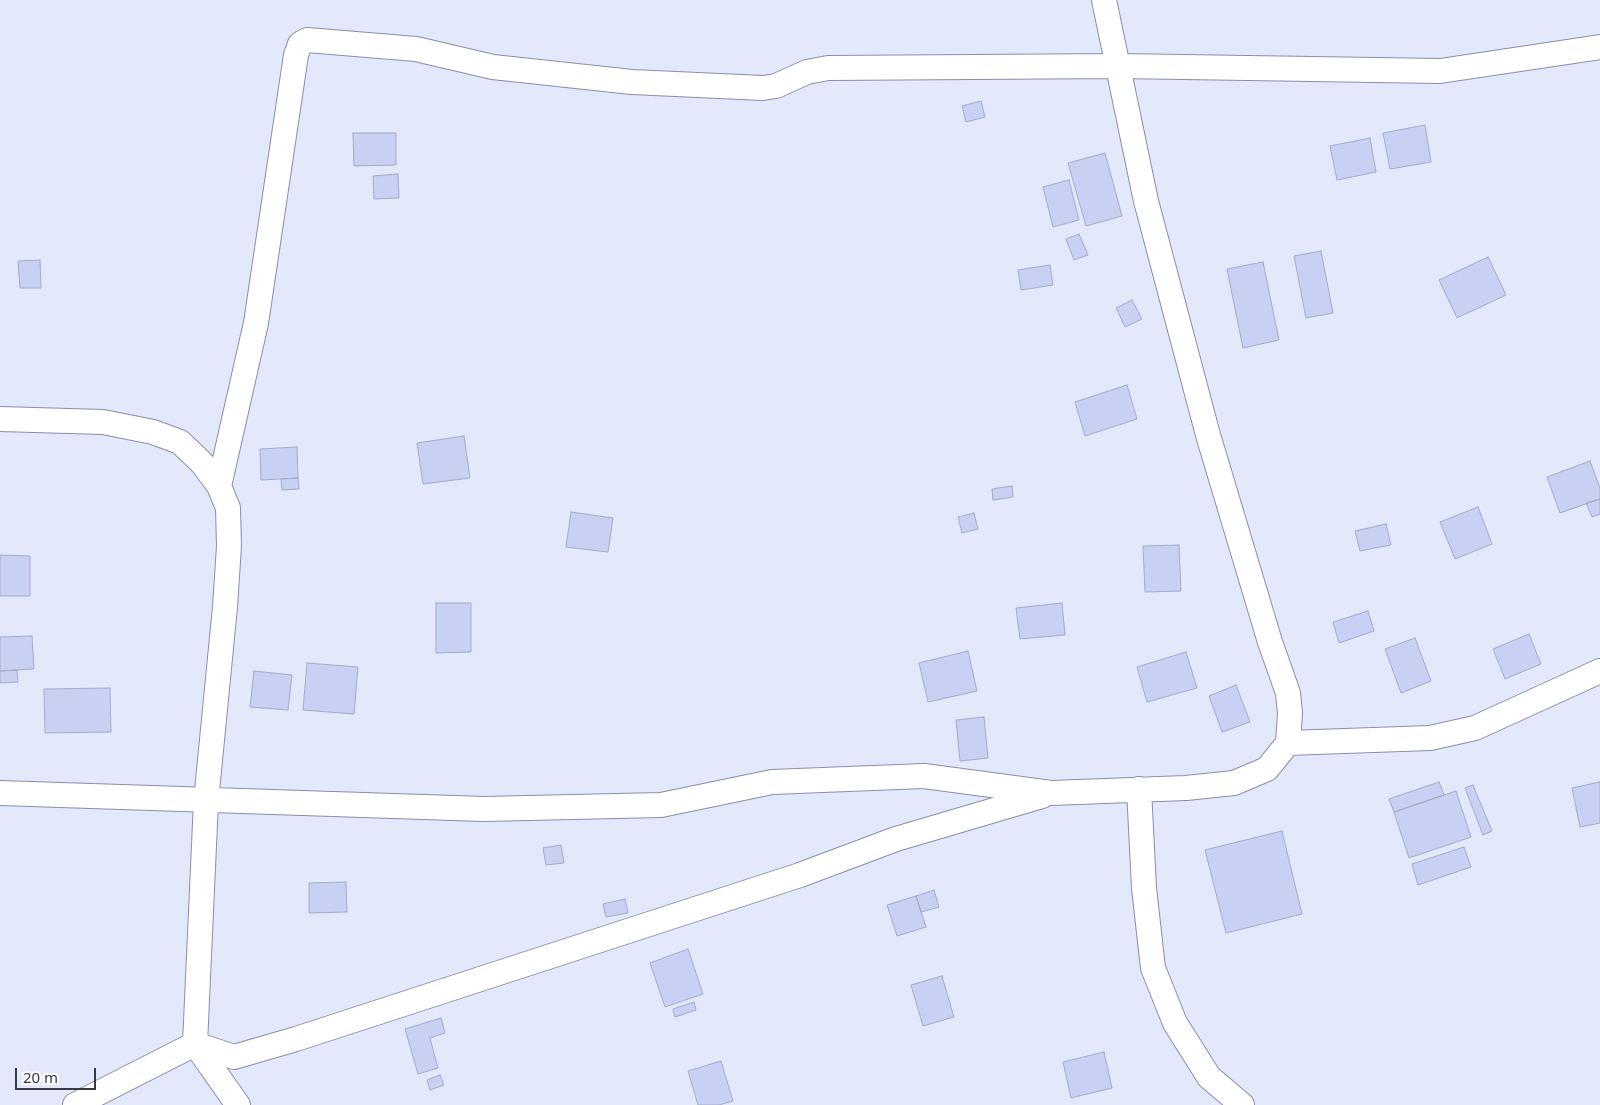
<!DOCTYPE html>
<html>
<head>
<meta charset="utf-8">
<style>
	body { margin:0 }
	#map { position:relative; width:1600px; height:1105px; overflow:hidden; background:#e3e8fb; font-family:"Noto Sans",sans-serif }
	canvas { display:block }
	.scale { position:absolute; left:15px; top:1068px; width:81px; height:22px; box-sizing:border-box; border:2px solid #363945; border-top:0; padding-left:6px; font-size:15px; line-height:18px; white-space:nowrap; color:#363945; -webkit-text-stroke:4px #fff; paint-order:stroke }
</style>
</head>
<body>
<div id="map">
<canvas width="1600" height="1105"></canvas>
<div class="scale">20 m</div>
</div>
<script>
const ctx = document.querySelector('canvas').getContext('2d');
ctx.lineJoin = 'round';
function paint(path, color) { ctx.fillStyle = color; ctx.fill(path, 'evenodd'); }
const shape = rows => new Path2D(rows.map(r => 'M' + r).join(''));
function stroke(path, color, width, dash) { ctx.strokeStyle = color; ctx.lineWidth = width; ctx.lineCap = dash ? 'butt' : 'round'; ctx.setLineDash(dash || []); ctx.stroke(path); }
const building = shape([
	[981,101,985,117,966,122,962,106,981,101],
	[1425,125,1431,162,1390,169,1383,133,1425,125],
	[353,133,396,133,396,165,354,166,353,133],
	[1370,138,1376,172,1337,180,1330,146,1370,138],
	[1105,153,1122,216,1086,226,1068,163,1105,153],
	[398,174,399,198,374,199,373,176,398,174],
	[1069,180,1079,220,1053,227,1043,187,1069,180],
	[1079,234,1088,255,1074,260,1066,239,1079,234],
	[1321,251,1333,313,1306,318,1294,256,1321,251],
	[1488,257,1506,295,1457,318,1439,280,1488,257],
	[40,260,41,288,20,288,18,261,40,260],
	[1263,262,1279,340,1243,348,1227,269,1263,262],
	[1050,265,1053,285,1021,290,1018,270,1050,265],
	[1132,300,1142,319,1125,327,1116,308,1132,300],
	[1127,385,1137,419,1085,436,1075,402,1127,385],
	[464,436,470,478,423,484,417,443,464,436],
	[297,447,298,478,261,480,260,449,297,447],
	[1590,461,1600,488,1600,499,1560,513,1547,477,1590,461],
	[298,478,299,489,282,490,281,479,298,478],
	[1012,486,1013,497,993,500,992,489,1012,486],
	[1600,499,1600,514,1592,517,1586,503,1600,499],
	[1478,507,1492,544,1455,559,1440,522,1478,507],
	[571,512,613,518,608,552,566,547,571,512],
	[974,513,978,529,962,533,958,517,974,513],
	[1386,524,1391,545,1360,551,1355,531,1386,524],
	[1179,545,1181,591,1145,592,1143,546,1179,545],
	[0,555,30,556,30,596,0,596,0,555],
	[436,603,471,603,471,652,436,653,436,603],
	[1062,603,1065,635,1020,639,1016,608,1062,603],
	[1368,611,1374,631,1339,643,1333,622,1368,611],
	[1529,634,1541,664,1505,679,1493,649,1529,634],
	[32,636,34,669,0,671,0,637,32,636],
	[1415,638,1431,681,1401,693,1385,649,1415,638],
	[968,651,977,691,928,702,919,663,968,651],
	[1186,652,1197,688,1147,702,1137,667,1186,652],
	[307,663,358,667,354,714,303,710,307,663],
	[17,670,18,682,0,683,0,671,17,670],
	[254,671,292,675,288,710,250,707,254,671],
	[1236,685,1250,722,1222,732,1209,696,1236,685],
	[110,688,111,732,45,733,44,689,110,688],
	[984,717,988,758,960,761,956,720,984,717],
	[1439,782,1444,795,1394,812,1389,799,1439,782],
	[1600,782,1600,823,1580,827,1572,788,1600,782],
	[1473,785,1492,831,1483,835,1465,788,1473,785],
	[1456,791,1471,837,1409,858,1394,812,1456,791],
	[1282,831,1302,914,1226,933,1205,850,1282,831],
	[561,845,564,863,546,865,543,848,561,845],
	[1464,847,1471,867,1418,885,1412,864,1464,847],
	[346,882,347,912,309,913,309,883,346,882],
	[934,890,939,907,921,912,916,896,934,890],
	[916,896,926,927,897,936,887,905,916,896],
	[625,899,628,913,606,917,603,904,625,899],
	[688,949,703,994,665,1007,650,963,688,949],
	[942,976,954,1017,923,1026,911,985,942,976],
	[694,1002,696,1010,675,1017,673,1009,694,1002],
	[441,1018,445,1033,430,1038,438,1068,418,1074,405,1029,441,1018],
	[1104,1052,1112,1088,1071,1098,1063,1062,1104,1052],
	[721,1061,733,1101,719,1105,698,1105,688,1071,721,1061],
	[440,1075,444,1085,430,1090,427,1080,440,1075]
]);
paint(building, '#c8d0f3');
stroke(building, '#a4abc9', 1);
const minor = shape([
	[0,419,103,422,153,432,180,442,202,463,219,486,228,508,229,546,225,607,206,801,195,1044,75,1105],
	[219,486,256,323,296,55,300,44,307,40,416,49,493,67,632,82,763,88,776,86,807,72,828,68,1119,66,1440,71,1600,47],
	[1288,743,1430,738,1475,728,1600,671],
	[1139,789,1144,888,1153,968,1175,1023,1209,1077,1242,1105],
	[0,793,484,809,661,805,772,782,924,776,1051,793,1186,788,1234,783,1267,769,1288,743,1290,713,1288,693,1270,642,1208,435,1146,201,1104,0],
	[195,1044,234,1057,296,1039,800,875,896,839,1042,796],
	[195,1044,238,1105]
]);
stroke(minor, '#888fac', 26);
stroke(minor, '#fff', 24);
</script>
</body>
</html>
